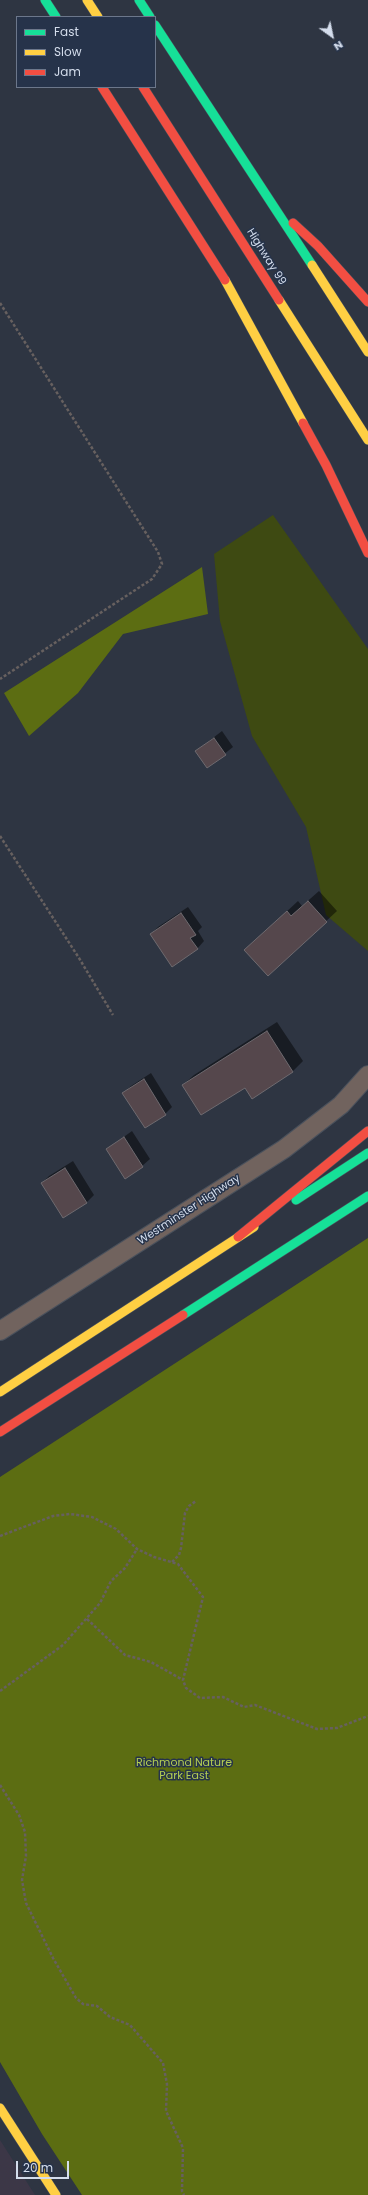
<!DOCTYPE html>
<html>
<head>
<meta charset="utf-8">
<style>
	body { margin:0 }
	#map { position:relative; width:368px; height:2195px; overflow:hidden; background:#2e3542; font-family:Poppins,sans-serif }
	canvas { display:block }
	.legend { position:absolute; left:16px; top:16px; width:140px; height:72px; box-sizing:border-box; background:#26334a; border:1px solid #6c778b; margin:0; padding:5px 7px; list-style:none; font-size:12px; color:#d4ddec }
	.legend li { display:flex; align-items:center; gap:8px; height:20px }
	.legend b { width:20px; border:1px solid #6c778b }
	.north { position:absolute; left:312px; top:16px; width:40px; height:40px; -webkit-text-stroke:3px #26334a; paint-order:stroke; rotate:147deg; font-size:11px; font-weight:700; line-height:16px; text-align:center; color:#d4ddec }
	.north::after { content:''; display:block; margin:auto; width:14px; height:18px; background:#d4ddec; clip-path:polygon(50% 0,100% 100%,50% 72%,0 100%) }
	.scale { position:absolute; left:16px; top:2161px; width:53px; height:18px; box-sizing:border-box; border:2px solid #d4ddec; border-top:0; padding-left:5px; font-size:12px; line-height:14px; white-space:nowrap; color:#d4ddec; -webkit-text-stroke:3px #26334a; paint-order:stroke }
</style>
</head>
<body>
<div id="map">
<canvas width="368" height="2195"></canvas>
<ul class="legend">
<li><b style="height:5px;background:#16e098"></b>Fast</li>
<li><b style="height:5px;background:#ffcf43"></b>Slow</li>
<li><b style="height:5px;background:#f24e42"></b>Jam</li>
</ul>
<div class="north">N</div>
<div class="scale">20 m</div>
</div>
<script>
const ctx = document.querySelector('canvas').getContext('2d');
ctx.lineJoin = 'round';
function paint(path, color) { ctx.fillStyle = color; ctx.fill(path, 'evenodd'); }
const shape = rows => new Path2D(rows.map(r => 'M' + r).join(''));
function stroke(path, color, width, dash) { ctx.strokeStyle = color; ctx.lineWidth = width; ctx.lineCap = dash ? 'butt' : 'round'; ctx.setLineDash(dash || []); ctx.stroke(path); }
function drawText(font, color, halo, rows, align = 'center') {
  ctx.font = font + ' Poppins,sans-serif'; ctx.lineWidth = 3; ctx.setLineDash([]); ctx.textBaseline = 'middle'; ctx.strokeStyle = halo; ctx.fillStyle = color; for (const [text, x, y, turn = 0] of rows) {
    ctx.save(); ctx.translate(x, y); ctx.rotate((+turn || 0) * Math.PI / 180); ctx.textAlign = isNaN(turn) ? turn : align; if (halo) ctx.strokeText(text, 0, 0); ctx.fillText(text, 0, 0); ctx.restore();
  }
}
paint(shape([
	[0,2140,35,2195,0,2195]
]), '#3c3747');
paint(shape([
	[273,515,368,649,368,951,326,915,306,827,252,736,220,621,214,554]
]), '#3e4a12');
paint(shape([
	[202,567,208,614,123,634,78,693,29,736,4,693],
	[368,1238,368,2195,82,2195,42,2134,0,2062,0,1477]
]), '#5c6d12');
paint(shape([
	[222,731,233,747,208,767,196,751],
	[319,891,337,911,268,975,256,940,298,901,302,906],
	[188,907,202,927,198,931,204,941,197,949,151,934,158,927],
	[277,1022,303,1061,292,1072,183,1085,194,1075],
	[151,1073,172,1107,165,1114,124,1093,131,1086],
	[132,1131,150,1159,142,1166,107,1149],
	[73,1161,94,1195,87,1202,64,1217,42,1183,49,1176]
]), '#0007');
const building = shape([
	[214,738,226,755,207,768,195,751,214,738],
	[308,901,327,922,268,976,244,950,287,911,291,916,308,901],
	[181,913,196,935,190,938,198,949,172,967,150,934,181,913],
	[267,1031,293,1072,252,1099,245,1088,201,1115,182,1085,267,1031],
	[144,1079,166,1115,145,1128,122,1093,144,1079],
	[124,1137,143,1167,125,1179,106,1149,124,1137],
	[65,1168,87,1203,63,1218,41,1183,65,1168]
]);
paint(building, '#55474c');
stroke(building, '#6e6a6f', 1);
const street = shape([
	[0,1331,284,1149,341,1105,368,1075]
]);
const fast = shape([
	[45,0,56,17],
	[139,0,150,17],
	[155,25,312,265],
	[296,1200,368,1153],
	[183,1315,368,1196]
]);
const slow = shape([
	[87,0,98,17],
	[312,265,368,352],
	[225,280,303,423],
	[279,300,368,440],
	[0,1392,254,1227],
	[0,2108,56,2195]
]);
const jam = shape([
	[102,87,225,280],
	[143,87,279,300],
	[293,223,318,246,368,302],
	[303,423,326,465,368,553],
	[238,1237,368,1131],
	[0,1432,183,1315]
]);
stroke(street, '#4a515c', 20);
stroke(fast, '#4a515c', 10);
stroke(slow, '#4a515c', 10);
stroke(jam, '#4a515c', 10);
stroke(shape([
	[0,303,158,552,162,564,152,579,0,679],
	[0,836,79,958,113,1015],
	[0,1536,53,1516,70,1514,92,1517,116,1529,137,1549,154,1557,178,1564,203,1597,183,1680,186,1688,200,1698,223,1697,244,1707,255,1705,317,1729,337,1728,368,1716],
	[172,1562,179,1555,181,1548,185,1513,189,1506,196,1501],
	[87,1619,125,1655,151,1662,183,1680],
	[0,1691,63,1645,100,1603,111,1581,125,1568,137,1549],
	[0,1785,19,1815,25,1832,26,1856,22,1880,26,1903,53,1958,76,1998,83,2004,97,2006,110,2017,130,2025,163,2063,167,2084,166,2111,183,2148,182,2191,184,2195]
]), '#67605f', 2.5, [3, 2]);
stroke(street, '#71635e', 18);
stroke(fast, '#16e098', 9);
stroke(slow, '#ffcf43', 9);
stroke(jam, '#f24e42', 9);
drawText('11px', '#d4ddec', '#26334a', [
	["Highway 99",266,257,58],
	["Westminster Highway",189,1210,-33]
]);
drawText('11px', '#b4ce52', '#26334a', [
	["Richmond Nature",184,1763],
	["Park East",184,1776]
]);
</script>
</body>
</html>
